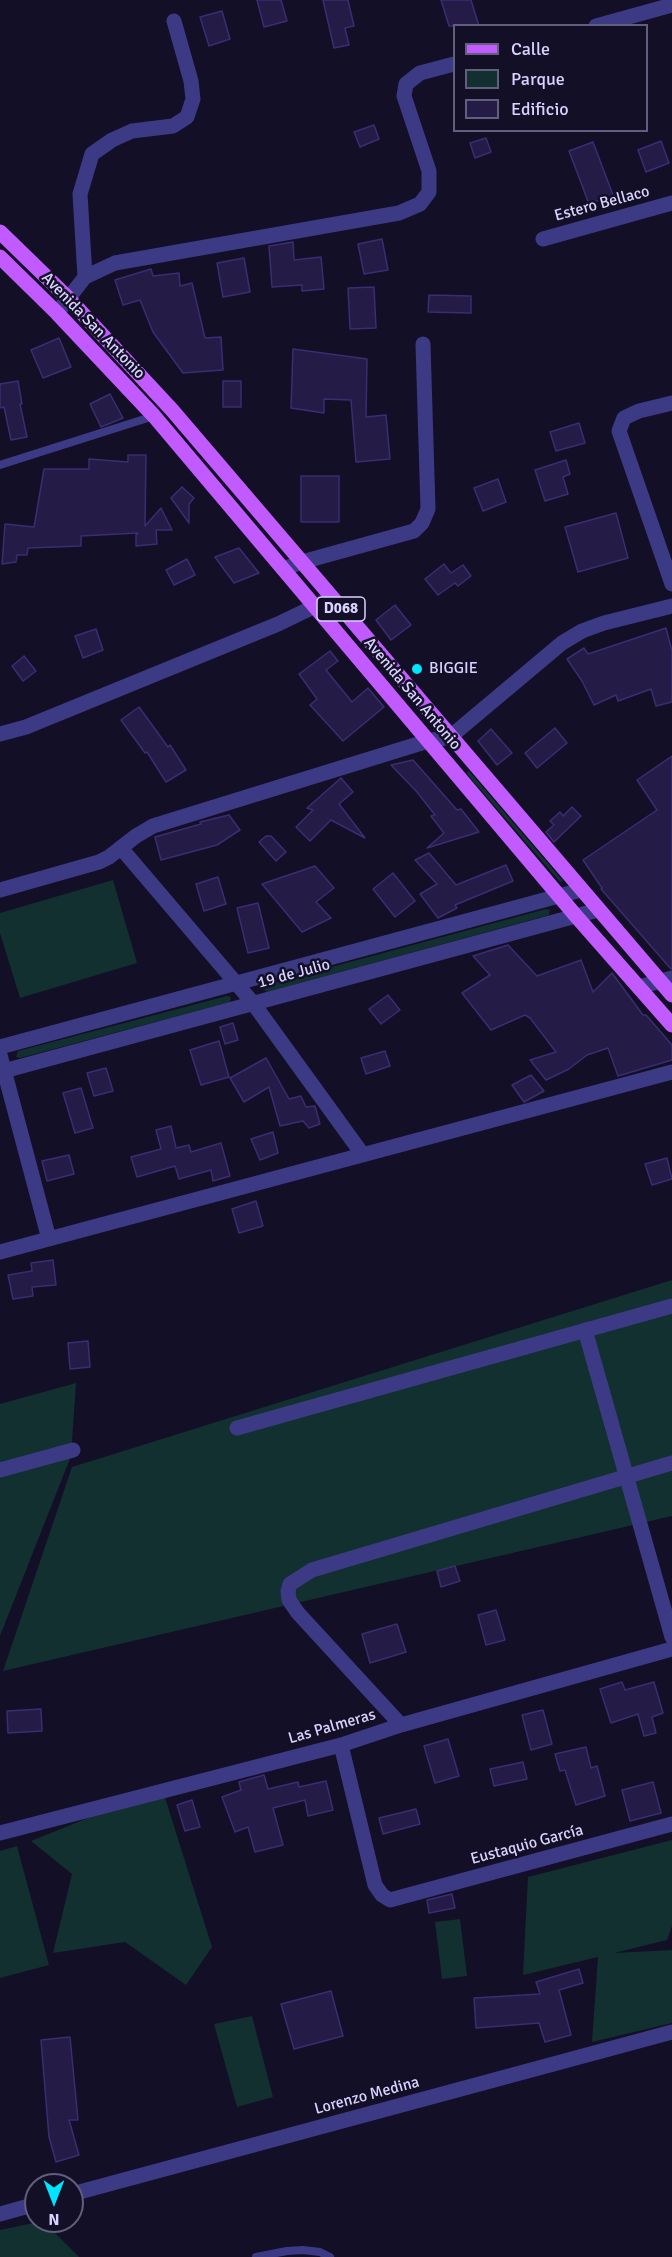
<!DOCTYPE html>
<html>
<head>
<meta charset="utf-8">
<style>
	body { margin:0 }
	#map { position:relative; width:672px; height:2257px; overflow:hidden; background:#130f26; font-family:Signika,sans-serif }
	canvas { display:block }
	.legend { position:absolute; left:453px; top:24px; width:195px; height:108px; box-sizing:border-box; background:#130f26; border:2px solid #625e7d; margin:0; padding:8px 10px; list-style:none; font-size:18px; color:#d9d4ff }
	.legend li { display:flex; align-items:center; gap:12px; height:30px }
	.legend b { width:30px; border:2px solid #625e7d }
	.north { position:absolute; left:24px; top:2173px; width:60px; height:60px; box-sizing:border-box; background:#130f26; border:2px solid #625e7d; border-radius:50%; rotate:180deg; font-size:16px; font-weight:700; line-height:24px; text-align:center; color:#d9d4ff }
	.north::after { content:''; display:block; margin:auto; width:21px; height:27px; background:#00e5ff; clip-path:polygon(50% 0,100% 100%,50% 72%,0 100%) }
</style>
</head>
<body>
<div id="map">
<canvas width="672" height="2257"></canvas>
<ul class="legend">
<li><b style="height:8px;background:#c25bff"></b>Calle</li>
<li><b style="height:16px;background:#12302f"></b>Parque</li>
<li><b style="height:16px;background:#241b47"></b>Edificio</li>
</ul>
<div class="north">N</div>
</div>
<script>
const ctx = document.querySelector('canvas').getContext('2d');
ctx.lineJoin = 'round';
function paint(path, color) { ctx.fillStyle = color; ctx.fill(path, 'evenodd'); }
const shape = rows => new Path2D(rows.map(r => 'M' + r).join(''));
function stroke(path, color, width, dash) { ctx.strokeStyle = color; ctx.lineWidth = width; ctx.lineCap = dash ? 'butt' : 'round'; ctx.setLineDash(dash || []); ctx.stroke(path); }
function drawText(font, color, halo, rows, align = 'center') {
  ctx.font = font + ' Signika,sans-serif'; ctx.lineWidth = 5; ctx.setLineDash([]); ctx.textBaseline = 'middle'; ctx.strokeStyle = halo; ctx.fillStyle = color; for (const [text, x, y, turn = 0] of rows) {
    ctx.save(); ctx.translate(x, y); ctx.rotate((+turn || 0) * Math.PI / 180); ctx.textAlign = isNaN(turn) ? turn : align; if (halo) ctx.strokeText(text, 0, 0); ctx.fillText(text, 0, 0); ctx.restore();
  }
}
paint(shape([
	[468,771,469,771,563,881,560,882,467,774],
	[113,880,137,963,20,998,0,933,0,913],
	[546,909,550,910,549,915,267,992,263,989,265,985],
	[227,996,231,997,230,1002,20,1058,16,1057,18,1051],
	[672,1280,672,1516,3,1671,72,1467],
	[76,1383,71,1456,0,1636,0,1404],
	[162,1788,212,1947,186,1985,125,1942,53,1953,72,1874,31,1841],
	[672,1840,672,1926,667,1940,614,1953,672,1950,672,2023,592,2042,598,1957,523,1975,528,1877],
	[17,1846,49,1965,0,1978,0,1851],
	[460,1919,467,1976,442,1979,435,1922],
	[252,2016,273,2097,237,2107,214,2024],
	[43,2221,79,2257,0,2257,0,2230]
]), '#12302f');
const building = shape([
	[257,0,281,0,287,21,264,27,257,0],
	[323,0,348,0,354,26,345,28,349,45,334,48,323,0],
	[441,0,471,0,479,26,449,26,441,0],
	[222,11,230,39,209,46,200,17,222,11],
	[374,125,379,139,360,147,354,132,374,125],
	[486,138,491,152,475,158,470,143,486,138],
	[661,141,669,163,646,172,638,150,661,141],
	[593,142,613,195,589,204,569,151,593,142],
	[382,239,388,270,364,274,358,244,382,239],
	[293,242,294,260,321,257,324,289,302,291,302,285,272,287,269,246,293,242],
	[244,258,250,292,223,297,217,263,244,258],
	[151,269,153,276,179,273,180,286,192,283,205,338,221,337,223,370,183,373,153,332,140,300,123,305,115,280,151,269],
	[374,287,376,328,350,329,348,288,374,287],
	[429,295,471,296,471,313,428,312,429,295],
	[59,338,71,367,43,378,31,350,59,338],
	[293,349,367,359,366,417,386,415,390,459,356,462,351,400,324,399,324,413,291,408,293,349],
	[18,381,22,404,20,404,27,437,11,440,4,407,0,408,0,384,18,381],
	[223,381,241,381,241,407,223,407,223,381],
	[110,394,123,418,101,427,90,404,110,394],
	[579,423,585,443,556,451,550,432,579,423],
	[128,455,146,455,145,526,161,508,172,530,156,530,157,544,136,546,136,535,138,533,81,536,81,546,28,548,27,555,17,555,16,562,2,564,5,524,34,527,44,469,89,469,89,459,128,462,128,455],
	[566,460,570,474,563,477,568,494,545,501,535,470,566,460],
	[301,476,339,476,339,522,301,522,301,476],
	[498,479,506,502,483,511,474,488,498,479],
	[182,487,194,498,189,504,189,523,171,498,182,487],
	[616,513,628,558,578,572,565,527,616,513],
	[239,548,259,573,234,583,215,557,239,548],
	[187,559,195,575,174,585,166,570,187,559],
	[444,564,451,573,463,565,471,576,458,586,455,583,438,595,425,579,444,564],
	[395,605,411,625,391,640,376,620,395,605],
	[666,628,672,651,672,702,656,706,651,689,618,701,616,695,594,705,582,681,567,659,584,648,588,654,666,628],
	[96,629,103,650,83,658,75,636,96,629],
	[330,651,338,661,326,670,352,702,368,688,384,707,343,741,310,705,317,699,299,674,330,651],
	[24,656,36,671,23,681,12,666,24,656],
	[139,707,168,747,170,745,186,770,166,782,147,752,145,753,121,720,139,707],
	[555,728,567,743,537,768,525,753,555,728],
	[491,729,512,753,497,765,478,741,491,729],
	[672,756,672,969,671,969,601,889,602,888,583,860,657,810,637,780,672,756],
	[413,760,457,810,461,809,479,832,427,848,444,833,431,816,435,815,417,792,391,765,413,760],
	[341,778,353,792,339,804,365,838,331,820,310,841,296,827,313,810,307,808,341,778],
	[572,807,581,816,554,842,546,832,554,825,550,821,560,812,563,816,572,807],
	[229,815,240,830,217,845,161,860,155,837,201,824,200,822,229,815],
	[266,836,271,836,286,852,276,861,259,842,266,836],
	[429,853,456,885,506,865,513,881,455,905,457,908,438,918,420,894,437,884,415,860,429,853],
	[315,866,334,888,316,902,331,918,302,932,262,884,315,866],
	[393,873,415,901,395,917,373,889,393,873],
	[218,877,226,904,204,911,196,884,218,877],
	[258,903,269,948,248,953,237,908,258,903],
	[508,945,537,976,581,960,593,992,612,973,643,1015,646,1015,672,1045,672,1060,618,1076,608,1048,587,1055,569,1069,546,1080,530,1060,556,1052,530,1018,525,1015,491,1030,462,993,490,975,473,956,508,945],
	[388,995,400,1010,381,1024,369,1009,388,995],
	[233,1023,238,1040,225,1044,220,1027,233,1023],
	[219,1041,229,1077,201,1085,190,1050,219,1041],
	[385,1051,390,1066,366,1074,361,1058,385,1051],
	[266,1058,289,1099,301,1096,306,1107,315,1106,320,1124,309,1128,303,1121,280,1126,269,1087,244,1102,230,1078,266,1058],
	[106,1068,113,1091,94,1096,87,1073,106,1068],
	[531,1075,544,1091,524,1102,512,1085,531,1075],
	[81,1088,93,1128,75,1133,63,1093,81,1088],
	[171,1126,176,1148,189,1145,191,1152,221,1143,230,1176,213,1181,211,1170,179,1179,175,1166,137,1177,131,1157,161,1149,156,1130,171,1126],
	[273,1132,278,1153,260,1160,251,1139,273,1132],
	[69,1155,74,1174,47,1181,42,1161,69,1155],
	[667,1158,672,1179,652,1185,645,1164,667,1158],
	[256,1201,263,1226,239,1233,232,1209,256,1201],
	[53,1260,56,1285,32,1287,33,1296,13,1299,8,1275,32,1271,31,1263,53,1260],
	[88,1341,90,1367,70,1369,68,1343,88,1341],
	[455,1566,460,1581,441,1587,437,1571,455,1566],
	[496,1610,505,1640,486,1645,478,1615,496,1610],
	[397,1624,406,1652,370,1663,362,1634,397,1624],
	[622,1682,625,1690,654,1682,663,1713,652,1717,656,1733,644,1736,638,1714,611,1723,600,1689,622,1682],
	[41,1709,42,1731,8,1733,7,1711,41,1709],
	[543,1710,552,1744,531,1750,522,1715,543,1710],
	[448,1739,459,1776,435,1783,424,1746,448,1739],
	[586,1747,591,1768,597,1766,605,1796,576,1805,565,1770,560,1771,555,1754,586,1747],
	[523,1762,527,1779,494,1786,490,1769,523,1762],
	[264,1775,268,1789,298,1782,299,1787,326,1781,333,1810,308,1816,305,1800,273,1808,283,1845,255,1852,248,1827,235,1832,222,1797,241,1790,239,1782,264,1775],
	[653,1782,661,1813,630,1821,622,1790,653,1782],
	[192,1800,200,1827,185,1831,177,1805,192,1800],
	[416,1809,420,1824,383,1834,379,1818,416,1809],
	[452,1894,455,1908,429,1913,427,1900,452,1894],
	[579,1969,583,1983,559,1990,571,2035,545,2042,539,2023,476,2028,474,1998,540,1994,536,1982,579,1969],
	[331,1991,343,2036,294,2049,281,2004,331,1991],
	[70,2037,78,2120,69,2120,79,2155,56,2162,49,2137,41,2040,70,2037]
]);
paint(building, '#241b47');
stroke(building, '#3b2d73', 1.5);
stroke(shape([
	[0,465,154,416],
	[256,2257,287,2251,303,2250,320,2252,330,2257]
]), '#3d3a85', 8);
stroke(shape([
	[596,26,672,5],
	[543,239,672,203],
	[85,277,80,194,92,154,112,140,132,131,173,126,187,117,193,99,191,81,174,21],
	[57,313,85,277,115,263,399,213,420,204,429,192,429,171,404,96,406,84,420,73,454,64],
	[672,403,639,411,624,418,619,431,672,584],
	[283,569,302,562,414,531,422,523,428,509,423,344],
	[0,734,26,727,278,624,332,598],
	[121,848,253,1003,363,1155],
	[0,890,99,862,109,857,136,836,153,826,428,741],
	[639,987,672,978],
	[0,1047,581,890],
	[0,1055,49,1239],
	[0,1072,598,910],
	[0,1252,672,1072],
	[585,1330,672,1637],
	[237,1428,672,1306],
	[0,1470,73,1450],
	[401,1725,298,1613,289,1600,288,1591,290,1584,312,1570,672,1463],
	[341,1745,375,1885,382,1895,390,1900,672,1824],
	[0,1833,341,1745,401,1725,672,1649],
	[72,2194,672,2032],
	[0,2214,36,2204]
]), '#3d3a85', 15);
stroke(shape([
	[428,741,450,737,562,643,582,631,604,623,672,606]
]), '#3d3a85', 15);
stroke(shape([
	[0,232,69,299,172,410,672,995],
	[0,257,57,313,154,416,576,916,672,1025]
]), '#c25bff', 15);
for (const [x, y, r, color] of [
	[417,669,6,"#00e5ff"]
]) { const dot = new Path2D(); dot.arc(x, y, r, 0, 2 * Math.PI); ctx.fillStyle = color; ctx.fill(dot); stroke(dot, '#130f26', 2); }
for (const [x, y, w] of [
	[341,609,48]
]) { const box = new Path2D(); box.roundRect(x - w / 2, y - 12, w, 24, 4.5); ctx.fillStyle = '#130f26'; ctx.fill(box); stroke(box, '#d9d4ff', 1.5); }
drawText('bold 15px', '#d9d4ff', null, [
	["D068",341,609]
]);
drawText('16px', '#d9d4ff', '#130f26', [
	["Estero Bellaco",602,204,-15],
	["Avenida San Antonio",93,326,46],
	["Avenida San Antonio",412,694,50],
	["19 de Julio",294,974,-15],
	["Las Palmeras",332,1727,-16],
	["Eustaquio García",527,1845,-15],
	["Lorenzo Medina",367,2096,-15]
]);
drawText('16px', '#d9d4ff', '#130f26', [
	["BIGGIE",429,669]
], 'left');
</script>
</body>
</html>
